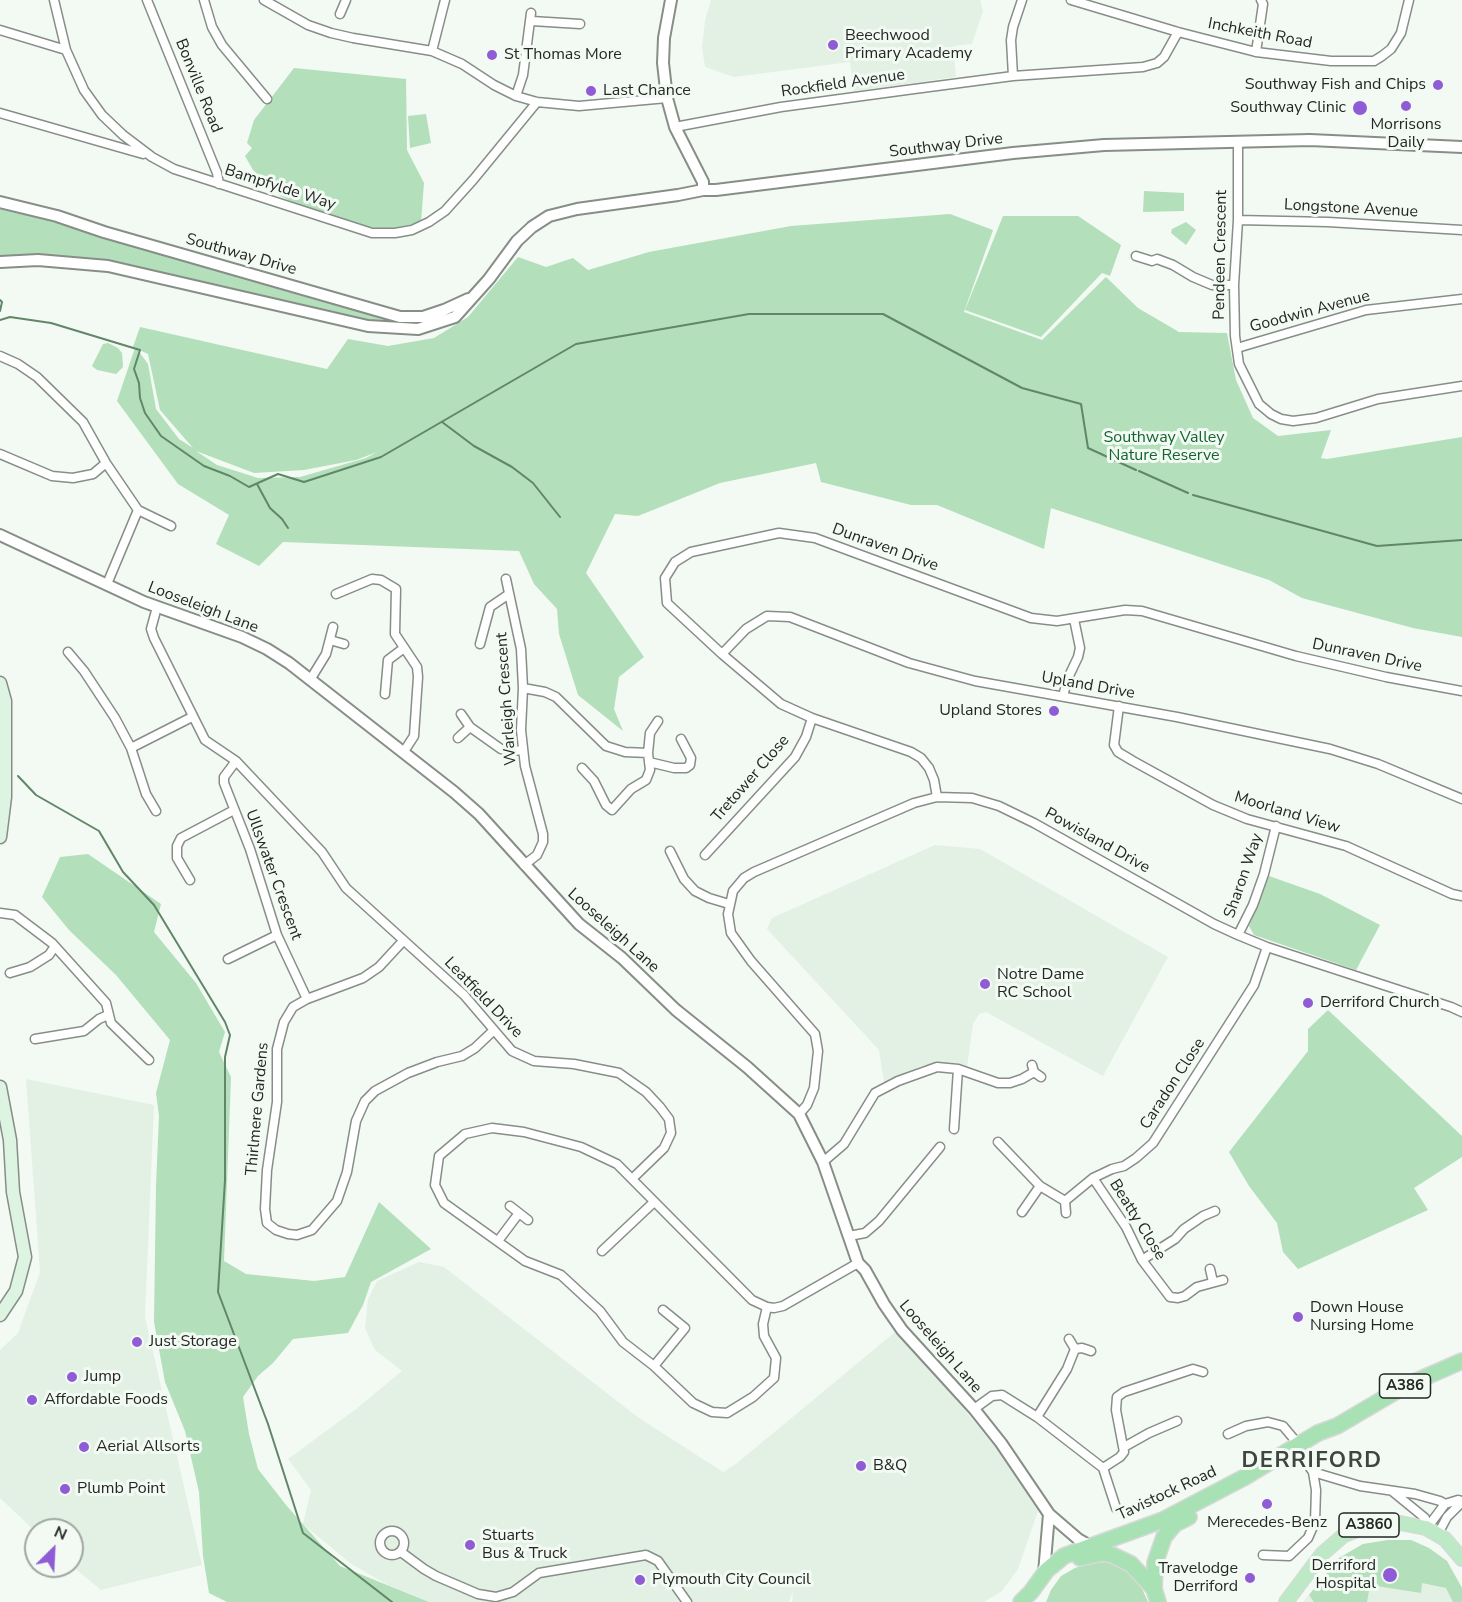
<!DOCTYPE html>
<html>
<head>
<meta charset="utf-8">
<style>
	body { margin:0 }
	#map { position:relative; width:1462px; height:1602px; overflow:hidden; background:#f2faf3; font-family:"Nunito Sans",sans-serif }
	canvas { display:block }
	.north { position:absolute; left:24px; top:1518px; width:60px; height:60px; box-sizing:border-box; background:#f2faf3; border:2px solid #a0a6a0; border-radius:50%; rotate:24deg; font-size:16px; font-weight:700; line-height:24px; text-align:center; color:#242724 }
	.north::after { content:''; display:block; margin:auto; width:21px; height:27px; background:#8f5cd5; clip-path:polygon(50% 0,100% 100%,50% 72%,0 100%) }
</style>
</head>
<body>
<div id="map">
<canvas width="1462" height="1602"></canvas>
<div class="north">N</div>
</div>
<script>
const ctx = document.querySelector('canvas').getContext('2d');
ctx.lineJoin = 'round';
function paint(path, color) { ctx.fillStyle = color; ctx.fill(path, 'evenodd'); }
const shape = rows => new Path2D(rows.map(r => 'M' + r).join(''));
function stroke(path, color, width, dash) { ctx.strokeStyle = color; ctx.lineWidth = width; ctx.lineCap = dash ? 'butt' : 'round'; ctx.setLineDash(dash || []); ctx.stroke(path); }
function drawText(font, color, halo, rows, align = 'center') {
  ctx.font = font + ' "Nunito Sans",sans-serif'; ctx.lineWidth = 6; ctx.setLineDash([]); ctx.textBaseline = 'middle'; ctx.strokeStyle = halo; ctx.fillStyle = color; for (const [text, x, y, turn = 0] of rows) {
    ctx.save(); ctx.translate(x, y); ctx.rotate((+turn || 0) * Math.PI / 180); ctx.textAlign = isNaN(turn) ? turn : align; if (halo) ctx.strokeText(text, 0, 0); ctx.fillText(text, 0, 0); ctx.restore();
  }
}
paint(shape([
	[711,0,980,0,983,11,972,44,953,46,956,77,854,91,850,62,734,77,705,67,702,47,705,21],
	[935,845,980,849,1168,957,1103,1076,986,1012,979,1014,973,1024,967,1067,923,1065,884,1082,879,1050,767,929,772,918],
	[26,1079,154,1105,145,1317,202,1565,101,1590,72,1566,72,1530,36,1530,36,1532,0,1498,0,1350,18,1333,40,1272],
	[419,1262,444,1267,639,1418,723,1472,736,1464,895,1332,943,1384,995,1447,1038,1511,1018,1569,1002,1591,984,1602,792,1602,793,1591,789,1602,429,1602,388,1585,350,1563,303,1524,311,1490,288,1459,356,1409,402,1371,375,1350,365,1328,368,1299,377,1281],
	[1388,1540,1411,1540,1429,1548,1447,1561,1462,1588,1462,1602,1303,1602,1339,1558,1363,1544]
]), '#e2f1e4');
paint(shape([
	[294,68,406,79,407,150,424,183,421,222,378,232,305,208,280,196,253,170,245,156,252,148,247,143,254,120],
	[426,114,431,143,410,148,408,116],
	[1144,191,1184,193,1184,211,1143,212],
	[0,207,105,236,401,323,382,331,109,264,0,259],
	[950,214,993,230,964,312,1042,340,1106,277,1138,308,1179,332,1227,333,1236,380,1253,418,1278,436,1331,430,1321,458,1327,459,1462,437,1462,637,1413,628,1302,598,1269,580,1051,508,1044,549,937,505,911,505,821,482,816,463,720,483,638,516,615,514,586,573,644,657,619,677,614,709,623,731,578,695,559,634,557,609,534,584,519,551,283,542,259,566,216,544,229,515,178,484,117,401,135,348,133,347,140,327,327,369,348,339,388,346,434,338,468,317,518,257,546,267,573,258,588,270,649,252,791,226],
	[137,349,148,354,160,410,193,448,179,439,156,409,148,364],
	[196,451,254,473,304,470,356,460,377,452,366,458,300,477,258,478,217,465],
	[1003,216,1078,216,1121,245,1110,276,1102,273,1041,337,965,310],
	[1186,222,1196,230,1186,245,1171,233,1172,229],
	[108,343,118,348,122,353,123,367,116,374,97,370,92,366,103,344],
	[88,854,161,904,154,932,196,983,225,1032,219,1052,231,1077,224,1261,246,1274,314,1281,345,1277,379,1202,431,1249,371,1282,363,1305,348,1333,293,1339,273,1363,258,1376,243,1397,249,1434,258,1469,286,1505,340,1566,429,1602,227,1602,209,1593,203,1556,199,1492,185,1431,165,1382,154,1322,156,1185,159,1116,156,1093,170,1040,116,975,69,930,42,897,60,857],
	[1269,876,1320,894,1380,925,1356,970,1254,935,1249,926],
	[1328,1010,1462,1136,1462,1157,1414,1188,1428,1210,1298,1269,1283,1252,1277,1223,1249,1186,1229,1152,1308,1051,1308,1029],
	[1388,1540,1411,1540,1429,1548,1447,1561,1462,1588,1462,1602,1453,1602,1446,1588,1422,1583,1421,1593,1370,1585,1367,1602,1314,1602,1309,1595,1339,1558,1363,1544],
	[1107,1562,1126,1570,1139,1582,1148,1602,1046,1602,1051,1590,1061,1576,1075,1568,1091,1563]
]), '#b3dfbb');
stroke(shape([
	[0,300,2,302,0,311],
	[0,320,10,317,51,323,140,350,134,369,139,383,140,398,145,413,161,436,204,466,230,476,249,487,278,474,304,482,381,457,576,344,749,314,883,314,1022,388,1081,404,1088,448,1136,470],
	[442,422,474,446,512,467,533,483,560,517],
	[1139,471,1188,493],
	[257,484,270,508,282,519,288,528],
	[1193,495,1377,546,1462,540],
	[18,776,36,795,99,831,123,872,154,905,225,1022,230,1035,225,1057,225,1180,218,1292,268,1424,303,1533,392,1602]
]), '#618668', 2);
const minor = shape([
	[54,0,66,50,84,90,102,115,123,135,152,157,174,169,372,233,395,233,412,230,429,222,445,211,473,180,537,102],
	[147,0,217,173,219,184],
	[204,0,212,27,222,45,267,99],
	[264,0,308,25,331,33,353,38,432,51,462,64,494,85,516,96,537,102,579,106,667,98],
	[1071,0,1178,32,1256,52,1331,61,1374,61,1382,56,1391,49,1401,33,1409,0],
	[340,14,346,0],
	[532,21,580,24],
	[0,30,66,50],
	[432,51,445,0],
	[1256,52,1263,4,1261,0],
	[1013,76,1011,40,1013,27,1022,0],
	[516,96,523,75,531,13],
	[0,113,143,154],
	[675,127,781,107,914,89,1013,76,1143,67,1157,63,1164,57,1178,32],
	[1238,141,1238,220,1234,285,1235,336,1239,364,1259,404,1271,414,1281,419,1293,421,1316,418,1378,399,1462,386],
	[1238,220,1328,222,1462,230],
	[1136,256,1152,261,1157,259,1173,265,1193,277,1212,285,1234,285],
	[1237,348,1366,310,1462,299],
	[0,356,18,364,37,377,83,422,106,463,138,510,171,526],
	[0,454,52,476,73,478,93,474,106,463],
	[506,579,521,649,523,688,521,730,525,766,543,834,543,842,537,855,524,865],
	[107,584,138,510],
	[336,594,372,579,381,580,396,589,395,634,417,667,418,677,414,736,403,753],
	[157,607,151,629,154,638,205,740,236,761,322,852,346,888,464,995,512,1051,534,1061,574,1064,619,1073,646,1092,660,1107,669,1119,671,1133,664,1148,633,1178],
	[330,640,344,644],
	[480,644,490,607,509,594],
	[68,652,84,671,115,718,131,748,146,794,156,811],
	[722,654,746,629,767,616,790,617,909,663,975,681,1177,717,1330,749,1378,764,1462,799],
	[310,680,326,654,333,627],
	[523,688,545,692,556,697,606,746,625,752,648,753,650,770,646,780,631,789,612,810,606,805,594,781,582,768],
	[385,694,388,660,404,648],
	[1063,696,1068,678,1078,657,1080,648,1074,619],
	[1119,706,1114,745,1118,752,1133,761,1213,805,1247,819,1346,846,1452,894,1462,896],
	[461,714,470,727,501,749,509,751,523,750],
	[458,738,470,727],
	[131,748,192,717],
	[648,753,650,733,658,721],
	[236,761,224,777,224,783,250,849,277,935,307,999],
	[649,762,674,768,686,768,690,765,691,758,681,739],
	[937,797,934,780,929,768,921,758,911,752,812,718,781,704,722,654,667,603,665,578,675,562,691,552,779,533,815,538,1031,618,1057,621,1125,610,1142,611,1296,656,1386,677,1462,691],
	[670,851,684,879,695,891,709,898,729,904],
	[705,855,795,757,806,737,812,718],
	[190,880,177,858,177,846,181,838,234,810],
	[0,913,15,915,52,943,106,1003,111,1023,149,1060],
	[1238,935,1253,905,1264,874,1276,826],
	[403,941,379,967,363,978,307,999,293,1007,284,1022,277,1049,277,1102,267,1170,265,1209,267,1223,276,1230,288,1234,297,1235,312,1230,337,1201,347,1172,356,1121,365,1101,375,1091,408,1073,437,1062,462,1056,475,1048,494,1030],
	[228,959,277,935],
	[10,973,30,967,49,955,55,946],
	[35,1039,84,1031,99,1019,108,1015],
	[1032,1065,1034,1072,1041,1077],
	[799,1114,807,1105,814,1088,818,1051,815,1034,751,961,731,933,728,914,733,891,744,878,754,872,914,803,937,797,972,798,999,806,1034,823,1214,924,1238,935,1267,947,1451,1007,1462,1012],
	[954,1129,958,1069],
	[998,1142,1040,1186],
	[823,1162,844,1144,875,1093,898,1081,937,1067,958,1069,998,1083,1010,1083,1022,1079,1034,1072],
	[1093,1178,1126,1227,1142,1260,1170,1297,1178,1298,1185,1296,1197,1287,1223,1280],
	[1065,1201,1066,1213],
	[1022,1212,1040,1186,1065,1201,1093,1178,1112,1169,1124,1166,1136,1158,1153,1143,1254,985,1267,947],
	[519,1213,528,1220],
	[849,1236,865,1233,879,1221,940,1147],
	[498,1241,519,1213,510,1206],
	[602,1251,654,1202],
	[1142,1260,1175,1239,1184,1229,1203,1216,1215,1211],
	[1210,1269,1213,1282],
	[767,1307,763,1324,764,1336,776,1358,774,1378,753,1397,727,1413,712,1412,693,1403,654,1366,623,1342,600,1311,561,1275,525,1261,444,1203,435,1185,439,1156,465,1134,492,1128,524,1132,581,1147,617,1164,752,1300,767,1307,774,1308,783,1306,858,1263],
	[1069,1339,1075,1349,1082,1348,1091,1351],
	[654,1366,685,1328,663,1310],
	[974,1409,992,1396,1002,1395,1037,1417,1103,1468,1116,1508],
	[1037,1417,1067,1369,1075,1349],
	[1228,1434,1246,1426,1268,1422,1283,1426,1299,1445],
	[1124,1447,1149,1433,1177,1421],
	[1103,1468,1120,1457,1124,1452,1116,1410,1117,1397,1124,1392,1193,1369,1203,1372],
	[1313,1472,1360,1486,1415,1494,1440,1501,1445,1504],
	[1392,1491,1425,1518,1426,1528],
	[1427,1528,1445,1504,1458,1500,1462,1501],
	'380 1543a12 12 0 1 1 24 0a12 12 0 1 1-24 0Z',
	[1438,1534,1447,1517,1462,1502],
	[401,1552,424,1569,436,1576,478,1594,496,1597,513,1592,539,1573,646,1555,658,1561,687,1602],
	[1263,1555,1289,1556,1308,1538,1315,1522,1316,1490,1313,1472,1301,1455]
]);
const tertiary = shape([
	[671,0,664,38,663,63,667,98,675,127,703,182,703,190],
	[0,202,57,216,104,232,400,317,423,317,444,310,468,299],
	[0,262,38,260,108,266,368,326,418,329,455,317,489,279,517,241,532,227,549,216,577,209,678,195,703,190,716,190,1013,153,1104,145,1310,140,1462,147],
	[0,535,144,602,242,637,267,649,289,663,454,792,479,814,579,924,622,958,676,1010,747,1067,799,1114,823,1162,858,1263,865,1270,884,1304,902,1330,974,1409,1001,1443,1049,1514,1078,1539,1092,1547],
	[1044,1573,1049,1514]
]);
const secondary = shape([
	[0,683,5,701,5,797,0,837],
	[0,1087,10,1140,13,1192,25,1257,16,1291,0,1315]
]);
const primary = shape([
	[1286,1602,1322,1554,1344,1535,1371,1525,1400,1523,1426,1528,1445,1539,1462,1559]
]);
const trunk = shape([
	[1080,1558,1103,1553,1112,1555,1131,1564,1154,1589,1158,1602],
	[1154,1589,1155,1563,1164,1537,1175,1524,1189,1517],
	[1021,1602,1031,1592,1047,1570,1064,1556,1163,1520,1245,1477,1318,1433,1337,1426,1405,1386,1462,1361]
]);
stroke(minor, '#878e88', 11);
stroke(tertiary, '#878e88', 14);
stroke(secondary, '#878e88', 15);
stroke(primary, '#d8d8d8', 16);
stroke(trunk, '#d8d8d8', 18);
stroke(minor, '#fff', 8);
stroke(tertiary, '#fff', 10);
stroke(secondary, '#def4e3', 12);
stroke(primary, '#bee9c7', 14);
stroke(trunk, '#a8e2b4', 15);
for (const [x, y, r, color] of [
	[833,45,6,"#8f5cd5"],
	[492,55,6,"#8f5cd5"],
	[1438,85,6,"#8f5cd5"],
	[591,91,6,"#8f5cd5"],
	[1406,106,6,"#8f5cd5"],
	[1360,108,8,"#8f5cd5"],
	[1054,711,6,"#8f5cd5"],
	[985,984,6,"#8f5cd5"],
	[1308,1003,6,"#8f5cd5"],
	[1298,1317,6,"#8f5cd5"],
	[137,1342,6,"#8f5cd5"],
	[72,1377,6,"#8f5cd5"],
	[32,1400,6,"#8f5cd5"],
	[84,1447,6,"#8f5cd5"],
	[861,1466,6,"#8f5cd5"],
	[65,1489,6,"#8f5cd5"],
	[1267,1504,6,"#8f5cd5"],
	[470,1545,6,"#8f5cd5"],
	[1390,1575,8,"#8f5cd5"],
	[1250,1578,6,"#8f5cd5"],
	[640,1580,6,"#8f5cd5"]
]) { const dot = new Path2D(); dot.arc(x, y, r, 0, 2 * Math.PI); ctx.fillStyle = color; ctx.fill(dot); stroke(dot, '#f2faf3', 2); }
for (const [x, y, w] of [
	[1405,1386,51],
	[1369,1525,60]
]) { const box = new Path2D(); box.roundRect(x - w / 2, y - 12, w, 24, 4.5); ctx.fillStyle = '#f2faf3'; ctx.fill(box); stroke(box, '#242724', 1.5); }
drawText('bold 15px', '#242724', null, [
	["A386",1405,1386],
	["A3860",1369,1525]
]);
drawText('16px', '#242724', '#f2faf3', [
	["Inchkeith Road",1260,34,11],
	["Rockfield Avenue",843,84,-8],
	["Bonville Road",198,86,68],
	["Southway Drive",946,146,-7],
	["Bampfylde Way",280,188,18],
	["Longstone Avenue",1351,209,3],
	["Southway Drive",241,255,16],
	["Pendeen Crescent",1221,255,-89],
	["Goodwin Avenue",1310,312,-15],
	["Dunraven Drive",885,548,20],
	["Looseleigh Lane",203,608,21],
	["Dunraven Drive",1367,656,12],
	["Upland Drive",1088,686,10],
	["Warleigh Crescent",507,699,-94],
	["Tretower Close",751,779,-49],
	["Moorland View",1287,813,17],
	["Powisland Drive",1097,841,29],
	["Ullswater Crescent",273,875,70],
	["Sharon Way",1244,876,-71],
	["Looseleigh Lane",613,931,42],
	["Leatfield Drive",483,998,46],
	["Caradon Close",1173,1084,-57],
	["Thirlmere Gardens",258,1109,-85],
	["Beatty Close",1137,1220,58],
	["Looseleigh Lane",940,1347,49],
	["Tavistock Road",1167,1494,-25]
]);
drawText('16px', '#242724', '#f2faf3', [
	["Beechwood",845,36],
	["Primary Academy",845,54],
	["St Thomas More",504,55],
	["Southway Fish and Chips",1426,85,"right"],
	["Last Chance",603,91],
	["Southway Clinic",1346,108,"right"],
	["Morrisons",1406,125,"center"],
	["Daily",1406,143,"center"],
	["Upland Stores",1042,711,"right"],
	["Notre Dame",997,975],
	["RC School",997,993],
	["Derriford Church",1320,1003],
	["Down House",1310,1308],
	["Nursing Home",1310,1326],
	["Just Storage",149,1342],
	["Jump",84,1377],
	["Affordable Foods",44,1400],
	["Aerial Allsorts",96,1447],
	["B&Q",873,1466],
	["Plumb Point",77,1489],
	["Merecedes-Benz",1267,1523,"center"],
	["Stuarts",482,1536],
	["Bus & Truck",482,1554],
	["Derriford",1376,1566,"right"],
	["Hospital",1376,1584,"right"],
	["Travelodge",1238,1569,"right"],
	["Derriford",1238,1587,"right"],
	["Plymouth City Council",652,1580]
], 'left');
drawText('16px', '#146330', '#f2faf3', [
	["Southway Valley",1164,438],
	["Nature Reserve",1164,456]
]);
ctx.letterSpacing = '1.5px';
drawText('bold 22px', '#3f4640', '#f2faf3', [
	["DERRIFORD",1312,1462]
]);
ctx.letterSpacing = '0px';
</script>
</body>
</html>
